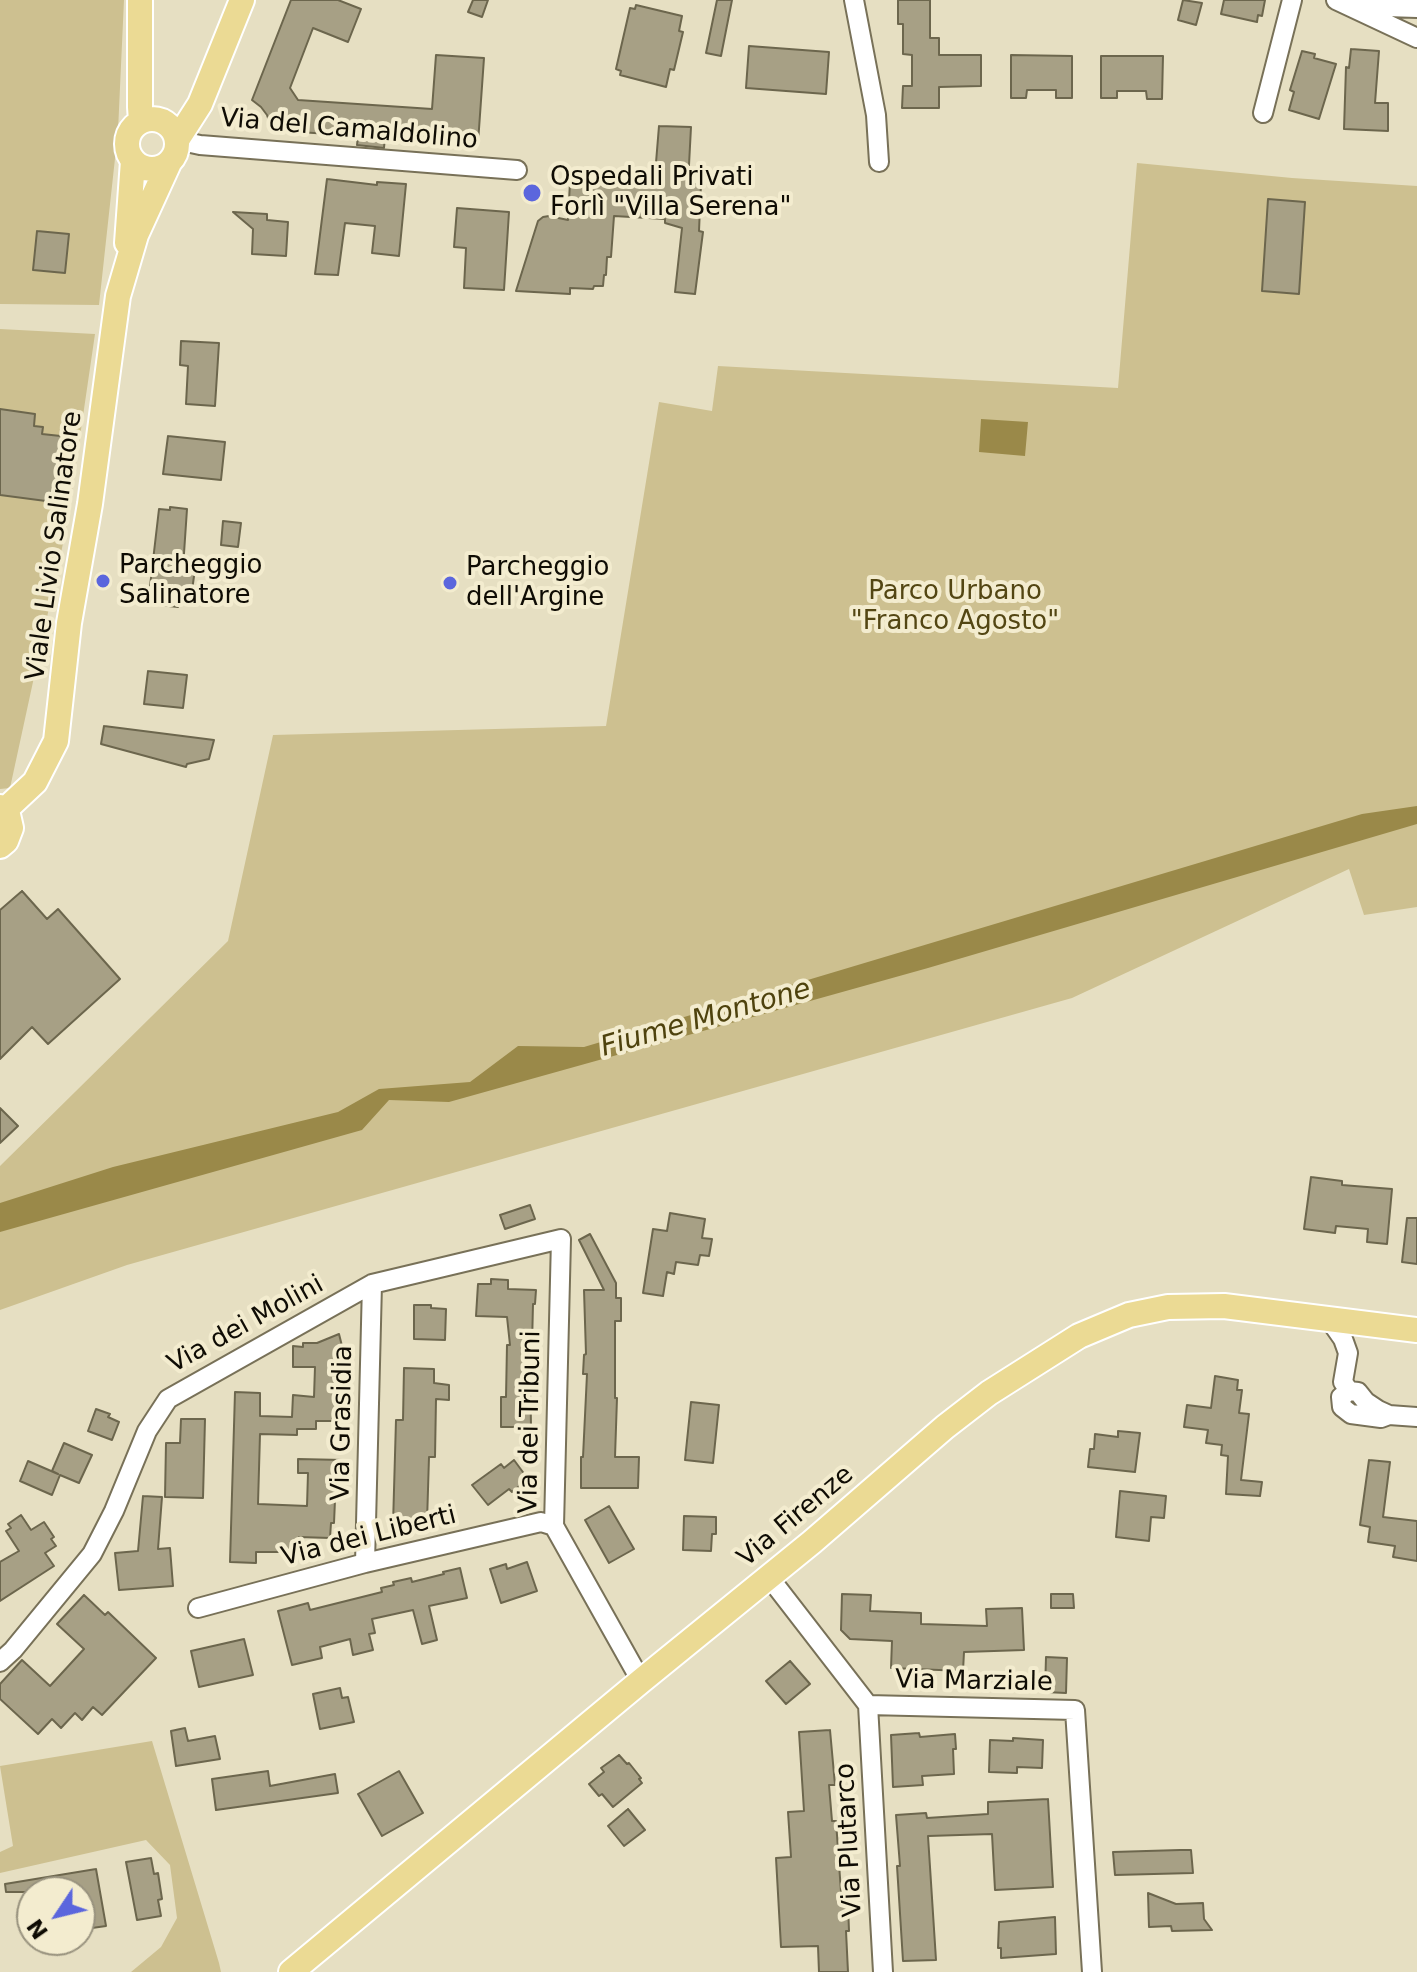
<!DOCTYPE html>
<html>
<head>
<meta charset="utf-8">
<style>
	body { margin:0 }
	#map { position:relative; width:1417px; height:1972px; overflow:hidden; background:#e6dfc2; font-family:"DejaVu Sans",sans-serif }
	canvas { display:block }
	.north { position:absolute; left:16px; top:1876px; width:80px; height:80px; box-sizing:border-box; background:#f3eccf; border:2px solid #98927e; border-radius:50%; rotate:235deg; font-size:22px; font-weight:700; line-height:32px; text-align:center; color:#0f0c04 }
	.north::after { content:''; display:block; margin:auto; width:28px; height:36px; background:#5b66dd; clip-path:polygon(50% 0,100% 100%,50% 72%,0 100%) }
</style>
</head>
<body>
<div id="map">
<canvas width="1417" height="1972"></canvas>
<div class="north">N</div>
</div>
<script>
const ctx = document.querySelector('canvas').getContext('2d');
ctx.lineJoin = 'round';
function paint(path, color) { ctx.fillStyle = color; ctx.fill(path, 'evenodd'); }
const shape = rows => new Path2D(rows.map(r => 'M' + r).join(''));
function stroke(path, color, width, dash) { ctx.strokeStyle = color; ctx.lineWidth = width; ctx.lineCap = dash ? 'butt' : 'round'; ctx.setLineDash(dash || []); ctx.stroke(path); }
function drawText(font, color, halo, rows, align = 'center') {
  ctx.font = font + ' "DejaVu Sans",sans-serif'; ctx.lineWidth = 8; ctx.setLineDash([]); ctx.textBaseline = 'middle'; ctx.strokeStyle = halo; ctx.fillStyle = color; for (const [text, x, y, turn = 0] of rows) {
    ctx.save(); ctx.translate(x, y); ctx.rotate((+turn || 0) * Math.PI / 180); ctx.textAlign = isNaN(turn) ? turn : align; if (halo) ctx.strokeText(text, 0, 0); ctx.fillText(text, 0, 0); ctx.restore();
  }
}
paint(shape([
	[0,0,124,0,118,131,99,305,0,304],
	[1137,163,1292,178,1417,186,1417,907,1364,915,1349,869,1072,998,127,1265,0,1310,0,1166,228,941,273,735,606,726,659,402,712,411,718,366,1118,388],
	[0,329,95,334,67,525,10,788,0,789],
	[152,1741,219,1963,221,1972,131,1972,161,1947,177,1918,170,1865,146,1840,0,1873,0,1852,13,1846,0,1766]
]), '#cdc090');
paint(shape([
	[981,419,1028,422,1025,456,979,452],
	[1417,806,1417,824,928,968,449,1102,389,1100,362,1130,0,1232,0,1203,113,1167,338,1112,379,1089,470,1082,518,1046,584,1047,1362,814]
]), '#9a8949');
const building = shape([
	[291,0,338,0,361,9,348,42,313,28,290,88,298,100,432,109,436,55,484,58,478,143,385,137,384,148,357,145,358,136,270,130,270,124,267,115,261,107,252,100,291,0],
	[473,0,488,0,482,17,468,12,473,0],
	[717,0,732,0,721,56,706,53,717,0],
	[898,0,930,0,930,38,939,38,939,55,981,55,981,86,939,87,939,108,902,108,903,86,912,86,912,55,903,54,903,24,898,24,898,0],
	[1183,0,1202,3,1196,25,1178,20,1183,0],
	[1224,0,1265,0,1262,16,1258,15,1257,22,1221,14,1224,0],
	[636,5,682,16,679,31,683,32,674,70,670,69,666,87,620,75,621,71,616,69,630,8,635,9,636,5],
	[749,46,829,52,826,94,746,88,749,46],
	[1351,49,1379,51,1375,103,1388,103,1388,131,1344,129,1346,67,1349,68,1351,49],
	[1302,51,1315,54,1314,58,1336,64,1319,119,1289,110,1294,92,1290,90,1302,51],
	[1011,55,1072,56,1072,98,1056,98,1056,90,1027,90,1026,98,1011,98,1011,55],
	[1101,56,1163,56,1162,99,1147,99,1146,91,1117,91,1117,98,1101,98,1101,56],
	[659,126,691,127,688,184,701,184,699,231,703,232,695,294,675,292,682,228,665,223,665,219,614,216,611,257,607,257,606,275,604,275,603,286,594,286,593,289,570,288,570,294,516,291,538,221,543,217,549,216,568,220,570,182,654,187,659,126],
	[327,179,377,185,377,182,406,184,399,256,372,253,375,226,345,223,338,275,315,274,327,179],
	[1268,199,1305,202,1299,294,1262,291,1268,199],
	[457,208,509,212,504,290,464,288,466,248,454,247,457,208],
	[233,212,267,214,267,220,288,222,286,256,252,254,253,229,233,212],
	[37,231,69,234,65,273,33,270,37,231],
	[181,341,219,343,215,406,186,404,188,366,180,365,181,341],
	[0,409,35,414,34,426,43,427,42,434,70,437,61,503,0,495,0,409],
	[168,436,225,442,221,480,163,474,168,436],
	[170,507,187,509,183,568,195,569,190,605,179,603,178,607,150,604,151,595,149,595,159,509,170,510,170,507],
	[223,521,241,523,238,547,221,545,223,521],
	[148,671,187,675,183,708,144,704,148,671],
	[104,726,214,740,209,759,187,764,186,767,101,744,104,726],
	[22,891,47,919,58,909,120,979,48,1044,32,1027,0,1059,0,910,22,891],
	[0,1108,18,1126,0,1143,0,1108],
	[1311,1177,1342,1181,1342,1185,1392,1189,1387,1244,1367,1242,1368,1229,1336,1226,1335,1233,1304,1229,1311,1177],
	[530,1205,535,1219,505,1229,500,1215,530,1205],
	[670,1213,705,1219,702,1238,712,1239,709,1256,700,1255,698,1265,676,1262,674,1274,667,1272,663,1296,643,1293,653,1229,667,1231,670,1213],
	[1407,1218,1417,1218,1417,1264,1402,1262,1407,1218],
	[590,1234,616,1283,616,1298,621,1298,621,1321,615,1321,615,1398,617,1398,615,1457,639,1457,638,1488,581,1488,581,1457,583,1457,587,1374,583,1374,584,1355,586,1354,584,1290,604,1290,579,1240,590,1234],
	[491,1279,508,1280,508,1289,536,1290,535,1304,533,1304,532,1345,534,1345,533,1364,530,1363,531,1427,501,1427,501,1397,506,1397,507,1345,510,1345,507,1317,476,1316,478,1284,491,1284,491,1279],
	[414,1305,431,1305,431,1308,446,1309,445,1340,414,1339,414,1305],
	[339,1334,346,1362,341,1363,338,1421,316,1421,316,1429,297,1429,297,1435,260,1434,258,1504,307,1506,308,1473,298,1473,298,1459,343,1460,343,1472,339,1472,339,1477,336,1477,334,1523,331,1523,330,1538,299,1537,299,1552,256,1552,256,1563,230,1562,235,1392,260,1393,260,1416,292,1417,293,1395,314,1397,315,1367,293,1367,293,1346,303,1347,303,1343,317,1343,339,1334],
	[404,1368,434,1369,434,1383,449,1385,449,1400,436,1399,435,1457,429,1457,427,1522,413,1522,413,1526,393,1525,396,1420,403,1420,404,1368],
	[1215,1376,1238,1380,1237,1390,1242,1390,1239,1413,1249,1414,1241,1480,1262,1482,1260,1496,1226,1494,1228,1456,1221,1455,1222,1445,1206,1443,1208,1430,1184,1427,1187,1405,1211,1408,1215,1376],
	[691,1402,719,1405,713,1463,685,1460,691,1402],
	[96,1409,110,1414,108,1417,119,1422,112,1440,88,1431,96,1409],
	[181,1419,205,1419,203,1498,165,1497,166,1443,180,1443,181,1419],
	[1118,1431,1140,1433,1135,1472,1088,1467,1090,1449,1094,1449,1095,1434,1118,1437,1118,1431],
	[64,1443,92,1455,79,1483,60,1475,52,1495,20,1481,28,1461,58,1474,52,1471,64,1443],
	[514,1460,528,1479,512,1492,509,1489,488,1505,472,1485,501,1464,504,1468,514,1460],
	[1369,1460,1390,1462,1383,1517,1417,1521,1417,1561,1393,1557,1395,1546,1368,1542,1370,1527,1360,1525,1369,1460],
	[1120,1491,1166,1496,1164,1518,1151,1517,1149,1541,1116,1537,1120,1491],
	[143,1496,162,1497,158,1549,170,1548,173,1586,119,1590,115,1553,138,1551,143,1496],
	[609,1506,634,1549,609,1563,585,1520,609,1506],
	[21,1515,31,1530,44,1522,54,1537,51,1539,56,1546,45,1553,54,1566,0,1601,0,1562,19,1551,6,1531,11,1528,8,1524,21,1515],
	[684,1516,716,1517,716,1534,712,1534,711,1551,683,1550,684,1516],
	[527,1562,537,1591,501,1603,490,1569,506,1564,507,1569,527,1562],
	[460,1568,467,1598,429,1606,437,1640,422,1644,413,1610,372,1619,375,1633,369,1634,373,1650,353,1655,350,1639,320,1647,322,1658,292,1665,278,1611,308,1603,310,1610,382,1592,381,1588,394,1585,393,1582,411,1578,412,1582,444,1574,443,1572,460,1568],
	[842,1594,871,1595,870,1611,921,1613,921,1624,987,1626,986,1609,1022,1608,1024,1650,964,1652,963,1671,891,1668,892,1641,850,1639,841,1630,842,1594],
	[1051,1594,1073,1594,1074,1608,1051,1608,1051,1594],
	[84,1595,105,1615,108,1612,156,1658,102,1715,93,1707,82,1720,75,1713,61,1728,52,1719,38,1734,0,1699,0,1684,22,1660,50,1686,84,1649,57,1624,84,1595],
	[244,1639,253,1675,199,1687,191,1651,244,1639],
	[1046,1657,1067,1658,1066,1693,1045,1692,1046,1657],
	[790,1661,810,1684,786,1704,766,1681,790,1661],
	[340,1688,342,1698,348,1697,354,1722,320,1729,313,1694,340,1688],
	[185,1728,188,1741,215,1736,220,1759,176,1766,171,1731,185,1728],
	[830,1730,835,1785,829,1785,832,1821,836,1821,842,1906,848,1905,849,1931,846,1931,848,1972,819,1972,818,1946,781,1947,776,1858,791,1857,788,1812,804,1811,799,1732,830,1730],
	[919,1733,920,1737,955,1734,956,1749,953,1749,954,1774,922,1776,923,1785,893,1787,891,1735,919,1733],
	[1013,1738,1043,1740,1042,1768,1017,1767,1017,1773,989,1772,990,1740,1013,1741,1013,1738],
	[619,1755,627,1764,629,1763,641,1778,639,1779,642,1783,613,1807,602,1794,599,1796,589,1784,604,1772,601,1768,619,1755],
	[268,1771,270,1786,335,1774,338,1793,216,1810,212,1779,268,1771],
	[399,1771,423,1813,382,1836,358,1794,399,1771],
	[1048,1799,1053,1887,995,1890,992,1834,928,1836,936,1960,903,1961,897,1866,900,1866,896,1815,926,1813,927,1818,988,1814,988,1802,1048,1799],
	[628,1809,645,1830,624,1846,608,1826,628,1809],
	[1180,1850,1191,1850,1193,1873,1115,1875,1113,1852,1180,1850],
	[151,1858,154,1874,158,1873,162,1899,158,1900,161,1916,137,1920,126,1862,151,1858],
	[96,1869,106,1926,85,1929,80,1892,6,1892,5,1884,96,1869],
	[1148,1893,1176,1904,1203,1903,1204,1919,1212,1930,1172,1931,1171,1926,1149,1927,1148,1893],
	[1055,1917,1056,1954,1001,1958,1001,1948,998,1948,999,1922,1055,1917]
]);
paint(building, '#a7a085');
stroke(building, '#6c664d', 2);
const minor = shape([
	[854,0,876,115,879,162],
	[1336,0,1417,38],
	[1356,6,1417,8],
	[1263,113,1292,0],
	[177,140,200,145,517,170],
	[1329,1319,1343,1339,1348,1353,1343,1382,1349,1391],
	[1389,1415,1381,1418,1351,1414,1342,1407,1341,1397,1349,1391,1358,1392,1366,1402,1378,1410,1389,1415,1417,1417],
	[365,1563,372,1284],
	[769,1577,868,1705],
	[198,1608,365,1563,541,1522,554,1526],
	[0,1662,13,1650,92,1554,114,1511,147,1431,168,1399,372,1284,561,1239,554,1526,641,1681],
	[868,1705,1075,1710,1092,1972],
	[868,1705,883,1972]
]);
const major = shape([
	[140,0,140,107,141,121],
	'127 144a25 25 0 1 1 50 0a25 25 0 1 1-50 0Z',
	[177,140,200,104,242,0],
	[127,243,133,161],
	[0,807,8,815,11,828,6,841,0,846],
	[4,811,35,782,56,741,69,623,90,504,118,296,136,235,169,163],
	[291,1972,641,1681,812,1542,945,1427,989,1393,1079,1336,1129,1315,1168,1307,1224,1306,1417,1330]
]);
stroke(minor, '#787158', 22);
stroke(major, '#fff', 28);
stroke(minor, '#fff', 18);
stroke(major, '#ebda94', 24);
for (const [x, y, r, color] of [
	[532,193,10,"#5b66dd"],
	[103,581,8,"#5b66dd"],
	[450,583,8,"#5b66dd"]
]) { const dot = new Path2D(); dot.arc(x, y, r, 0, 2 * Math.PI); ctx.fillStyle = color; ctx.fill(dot); stroke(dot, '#f3eccf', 3); }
drawText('26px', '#0f0c04', '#f3eccf', [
	["Via del Camaldolino",349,130,5],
	["Viale Livio Salinatore",55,546,-82],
	["Via dei Molini",246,1325,-29],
	["Via dei Tribuni",531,1422,-89],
	["Via Grasidia",343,1423,-89],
	["Via Firenze",796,1517,-40],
	["Via dei Liberti",369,1537,-14],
	["Via Marziale",974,1682,1],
	["Via Plutarco",850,1840,-93]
]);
drawText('26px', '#0f0c04', '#f3eccf', [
	["Ospedali Privati",550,178],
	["Forlì \"Villa Serena\"",550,208],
	["Parcheggio",119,566],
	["Salinatore",119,596],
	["Parcheggio",466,568],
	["dell'Argine",466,598]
], 'left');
drawText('26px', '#534613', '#f3eccf', [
	["Parco Urbano",955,592],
	["\"Franco Agosto\"",955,622]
]);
drawText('italic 28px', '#4e420d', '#f3eccf', [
	["Fiume Montone",706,1019,-16]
]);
</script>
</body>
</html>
